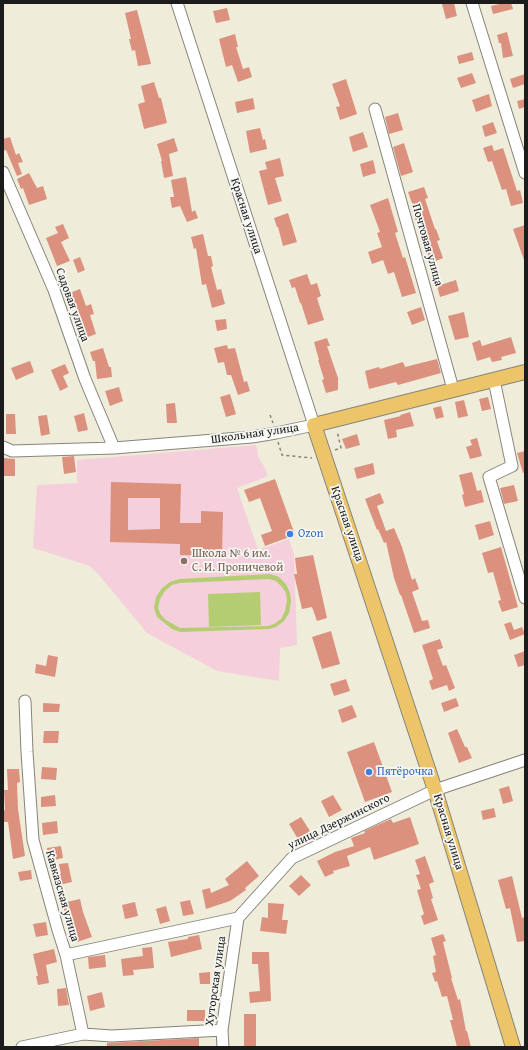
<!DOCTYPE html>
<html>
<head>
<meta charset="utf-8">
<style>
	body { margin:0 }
	#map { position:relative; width:528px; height:1050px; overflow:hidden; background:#efecda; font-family:"Gentium Book Plus",serif }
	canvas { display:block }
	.frame { position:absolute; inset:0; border:4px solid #1c1c1c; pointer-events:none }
</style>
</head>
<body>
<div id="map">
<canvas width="528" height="1050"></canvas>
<div class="frame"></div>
</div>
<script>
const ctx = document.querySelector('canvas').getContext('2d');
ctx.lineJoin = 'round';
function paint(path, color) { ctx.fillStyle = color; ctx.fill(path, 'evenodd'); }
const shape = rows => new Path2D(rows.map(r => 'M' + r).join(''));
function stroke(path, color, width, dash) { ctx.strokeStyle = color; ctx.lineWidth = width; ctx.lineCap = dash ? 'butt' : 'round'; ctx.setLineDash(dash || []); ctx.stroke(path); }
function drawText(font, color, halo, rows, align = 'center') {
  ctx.font = font + ' "Gentium Book Plus",serif'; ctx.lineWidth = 3.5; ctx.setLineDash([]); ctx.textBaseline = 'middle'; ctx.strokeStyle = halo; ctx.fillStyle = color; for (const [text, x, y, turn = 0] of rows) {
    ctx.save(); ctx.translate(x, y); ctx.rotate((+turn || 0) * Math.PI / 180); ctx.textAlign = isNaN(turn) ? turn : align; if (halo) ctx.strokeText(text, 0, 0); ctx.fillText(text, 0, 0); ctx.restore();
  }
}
paint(shape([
	[256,445,259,459,264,466,268,476,237,488,258,550,289,539,294,555,297,645,280,648,279,681,217,671,147,633,99,575,90,566,33,548,37,485,77,483,77,460]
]), '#f5cfdb');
paint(shape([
	[270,574,279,577,286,584,290,593,291,601,289,613,284,621,276,627,269,629,180,632,172,629,157,617,154,608,156,597,162,588,170,582,179,579],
	[269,579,276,581,282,587,286,593,287,601,285,611,281,619,274,624,268,626,180,628,166,620,161,615,158,608,160,599,165,591,172,585,180,583],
	[260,592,261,625,209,627,208,594]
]), '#b5cd72');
paint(shape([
	[446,3,454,3,457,16,446,19,442,4],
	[504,3,511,3,513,9,493,14,491,6],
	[227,8,230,20,216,23,213,11],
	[137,10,151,64,138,66,135,50,132,51,129,39,131,39,125,13],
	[507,32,513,56,503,58,501,43,499,43,497,35],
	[235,34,238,47,236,47,243,69,249,67,252,77,238,82,232,65,226,67,219,39],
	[472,52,474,60,459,64,457,56],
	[472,73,476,83,461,88,457,78],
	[525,74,525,84,513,88,510,79],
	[346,79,357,114,340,120,336,107,340,106,332,84],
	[154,82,159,98,161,98,167,123,144,129,138,104,145,102,141,86],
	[489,94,492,106,476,112,472,100],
	[253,98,255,109,237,113,235,102],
	[525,99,525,107,519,109,517,101],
	[398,113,403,130,389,134,385,117],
	[493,122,497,133,485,137,482,126],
	[260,128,263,140,265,139,267,149,250,153,246,131],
	[363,132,368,147,353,152,349,137],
	[10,137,16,155,19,153,23,162,18,163,22,174,17,176,6,150,3,151,3,139],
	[174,138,178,151,169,154,173,176,164,178,161,161,162,161,157,144],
	[404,143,413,172,401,176,393,147],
	[492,145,494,151,503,148,517,191,520,190,523,203,511,206,506,189,502,190,492,161,488,162,483,148],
	[280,158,284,176,275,178,282,201,268,205,259,171,267,169,265,162],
	[373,160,376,173,363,177,360,164],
	[29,173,37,188,43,186,47,199,29,205,23,188,21,189,17,179],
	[186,177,192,212,195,210,198,218,187,222,180,206,172,208,170,197,174,197,171,180],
	[424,187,428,198,425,199,435,229,436,229,440,240,437,241,443,258,431,263,412,210,414,209,408,192],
	[388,198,398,232,395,233,403,258,405,257,416,293,402,297,394,272,388,274,383,260,372,264,368,252,382,247,377,233,380,232,370,205],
	[288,213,297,242,283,246,278,227,277,227,274,218],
	[63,224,69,238,61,242,70,261,57,266,46,238,58,233,55,227],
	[525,225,525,259,524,260,513,229],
	[203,234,208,256,211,256,213,266,211,267,217,290,221,289,225,304,212,308,206,284,202,285,196,248,194,249,191,237],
	[80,257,85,270,78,273,73,260],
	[307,274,311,285,317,283,321,296,317,298,324,320,308,325,301,303,300,303,295,287,292,288,289,280],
	[456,280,459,291,440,297,437,286],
	[80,289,86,306,91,304,94,314,90,315,96,334,85,338,79,318,77,319,73,302,70,303,67,294],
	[421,307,425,320,412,325,407,312],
	[464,312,469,337,455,340,448,316],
	[226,319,227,329,217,331,215,320],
	[511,337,516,353,501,357,502,360,492,362,490,357,477,361,472,343,480,340,482,346],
	[327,338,330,346,327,346,338,378,338,390,326,393,322,380,324,379,318,360,319,360,314,342],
	[227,345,228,349,235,348,244,382,247,381,250,391,238,395,231,375,227,375,224,362,218,363,214,348],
	[103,348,109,367,111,367,112,377,97,379,95,361,93,361,90,352],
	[437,359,441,373,398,385,396,382,369,389,365,371,379,367,380,369,403,362,405,367],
	[30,361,34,372,16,380,11,368],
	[65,364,69,373,63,376,68,387,60,391,51,370],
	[119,387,123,401,110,406,105,391],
	[230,394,236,414,226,417,220,397],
	[488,397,491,409,482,411,479,399],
	[464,400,468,416,458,418,455,402],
	[175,403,177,423,167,423,166,404],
	[441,406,444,417,436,419,433,408],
	[410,412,414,426,396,430,397,437,388,439,384,420,401,416,400,415],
	[84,413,88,430,78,432,74,416],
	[6,414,15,414,16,434,6,434],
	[47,415,50,434,41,436,38,416],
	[357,434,360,445,346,449,342,439],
	[477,438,482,456,470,459,466,447,472,445,470,440],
	[525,451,525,472,523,473,517,453],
	[74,456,76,472,64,474,62,457],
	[4,458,15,459,15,476,3,476],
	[373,463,375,474,357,479,354,468],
	[472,472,477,491,481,490,484,502,465,507,462,495,464,494,459,475],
	[275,479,295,535,265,546,261,535,272,531,260,498,249,502,244,490],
	[111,482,181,484,180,523,201,523,201,511,223,512,222,556,180,555,180,544,110,542],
	[128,498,160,498,160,529,128,530],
	[514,485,518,501,504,504,500,488],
	[380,493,384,503,377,506,386,531,394,528,402,547,412,580,415,578,419,589,412,592,422,621,428,620,430,628,414,633,401,595,400,595,394,578,386,542,384,543,378,529,377,530,365,499],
	[490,521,494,535,479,540,475,525],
	[501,547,518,607,502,612,498,601,501,600,493,572,488,573,482,553],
	[313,555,327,618,317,621,312,607,302,609,294,574,297,574,295,558],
	[511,622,514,630,522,627,525,634,510,640,504,624],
	[331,631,340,664,322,669,312,637],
	[440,639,443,648,437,650,443,666,446,665,455,688,449,691,447,685,432,690,429,681,433,679,422,645],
	[525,651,525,665,518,667,514,655],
	[48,655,58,657,55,677,35,673,36,664,46,666],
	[346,679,350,691,334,696,330,684],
	[456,698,459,706,444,712,441,703],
	[43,703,60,704,59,712,43,712],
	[352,705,357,717,342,723,338,710],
	[457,729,465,747,467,747,472,758,459,763,448,733],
	[44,731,59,731,58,743,43,743],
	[374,742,392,792,365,802,347,752],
	[42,767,57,768,56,780,41,779],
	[7,769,19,769,20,782,17,783,18,809,25,856,13,859,8,822,3,822,3,811,5,810,4,790,8,790],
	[509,786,513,801,503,804,499,789],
	[55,795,56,806,41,807,41,797],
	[333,795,342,810,329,817,321,801],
	[494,808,496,817,483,820,481,811],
	[301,817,310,831,298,839,289,824],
	[410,817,419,844,374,860,370,847,347,856,350,866,333,871,334,873,325,877,317,861,335,852,354,846,351,838,365,833,364,831,391,819,393,823],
	[57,821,58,833,43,835,42,823],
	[61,846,63,858,49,861,47,848],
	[425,856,434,882,429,884,433,898,431,899,438,920,424,925,421,916,424,914,417,890,421,889,416,875,420,874,415,860],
	[247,861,259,876,245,888,246,890,230,901,206,909,202,890,210,888,211,893,229,885,225,879],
	[68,863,72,882,55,886,53,875,61,874,59,864],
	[31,870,32,879,20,881,18,872],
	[301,875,311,885,299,896,289,886],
	[512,876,522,918,525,917,525,941,517,942,510,908,506,909,498,880],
	[80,899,83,912,92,937,77,942,68,916,66,916,62,903],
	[190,900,194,914,183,916,180,902],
	[135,902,138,916,125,919,122,905],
	[268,903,284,904,282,920,288,920,286,934,260,931,262,917,268,918],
	[166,906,170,921,160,924,156,909],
	[46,922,48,935,36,937,33,924],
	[443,934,446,941,443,942,452,978,451,978,458,1000,460,999,466,1031,467,1031,471,1047,457,1047,450,1020,453,1020,447,996,442,997,437,981,435,982,432,973,436,972,433,956,436,955,431,938],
	[199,935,202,949,171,957,168,942,188,939,188,937],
	[152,947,154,968,133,970,134,975,123,976,121,959,143,956,142,948],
	[54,949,57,962,46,965,49,983,38,985,36,976,38,976,33,954],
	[252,952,269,952,271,1001,250,1003,249,992,260,991,258,964,252,964],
	[105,955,106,967,89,969,88,957],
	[210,972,210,984,200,984,199,973],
	[66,988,69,1005,58,1006,57,989],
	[102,992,105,1007,90,1011,87,996],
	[187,1010,205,1010,205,1021,187,1021],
	[244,1014,256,1014,256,1047,244,1047],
	[199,1038,199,1047,107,1047,107,1043]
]), '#dc917f');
const minor = shape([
	[472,3,525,173],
	[375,109,453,389],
	[3,172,54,290,85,379,114,448],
	[494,380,512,466,489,477,525,598],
	[3,447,12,451,114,448,252,437,276,433,314,425,177,3],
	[25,701,27,752,33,840,58,930,66,955,83,1034],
	[66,955,238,918,292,858,435,790,525,760],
	[22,1047,83,1034,112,1036,222,1030],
	[223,1047,222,1030,238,918]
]);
const major = shape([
	[513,1047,435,790,314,425,525,372]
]);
stroke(minor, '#86847b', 13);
stroke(major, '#86847b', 16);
stroke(shape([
	[270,415,273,423],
	[278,442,282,455,312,458],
	[335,450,341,448,337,431]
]), '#86847b', 1.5, [3, 3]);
stroke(minor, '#fff', 11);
stroke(major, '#edc569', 14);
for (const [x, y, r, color] of [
	[290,534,4,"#3f7fe0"],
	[184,561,4,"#8d6e63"],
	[369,772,4,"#3f7fe0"]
]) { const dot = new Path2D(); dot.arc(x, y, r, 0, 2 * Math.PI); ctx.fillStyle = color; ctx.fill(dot); stroke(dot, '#f6f6f2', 1.5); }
drawText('12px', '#1c1c1c', '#f6f6f2', [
	["Красная улица",246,216,72],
	["Почтовая улица",427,245,74],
	["Садовая улица",72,305,70],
	["Школьная улица",255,434,-8],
	["Красная улица",347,524,71],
	["улица Дзержинского",339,822,-26],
	["Красная улица",448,832,73],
	["Кавказская улица",62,896,74],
	["Хуторская улица",216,981,-82]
]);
drawText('12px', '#366cbe', '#f6f6f2', [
	["Ozon",298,534],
	["Пятёрочка",377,772]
], 'left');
drawText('12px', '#785e54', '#f6f6f2', [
	["Школа № 6 им.",192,554],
	["С. И. Проничевой",192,568]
], 'left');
</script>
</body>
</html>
